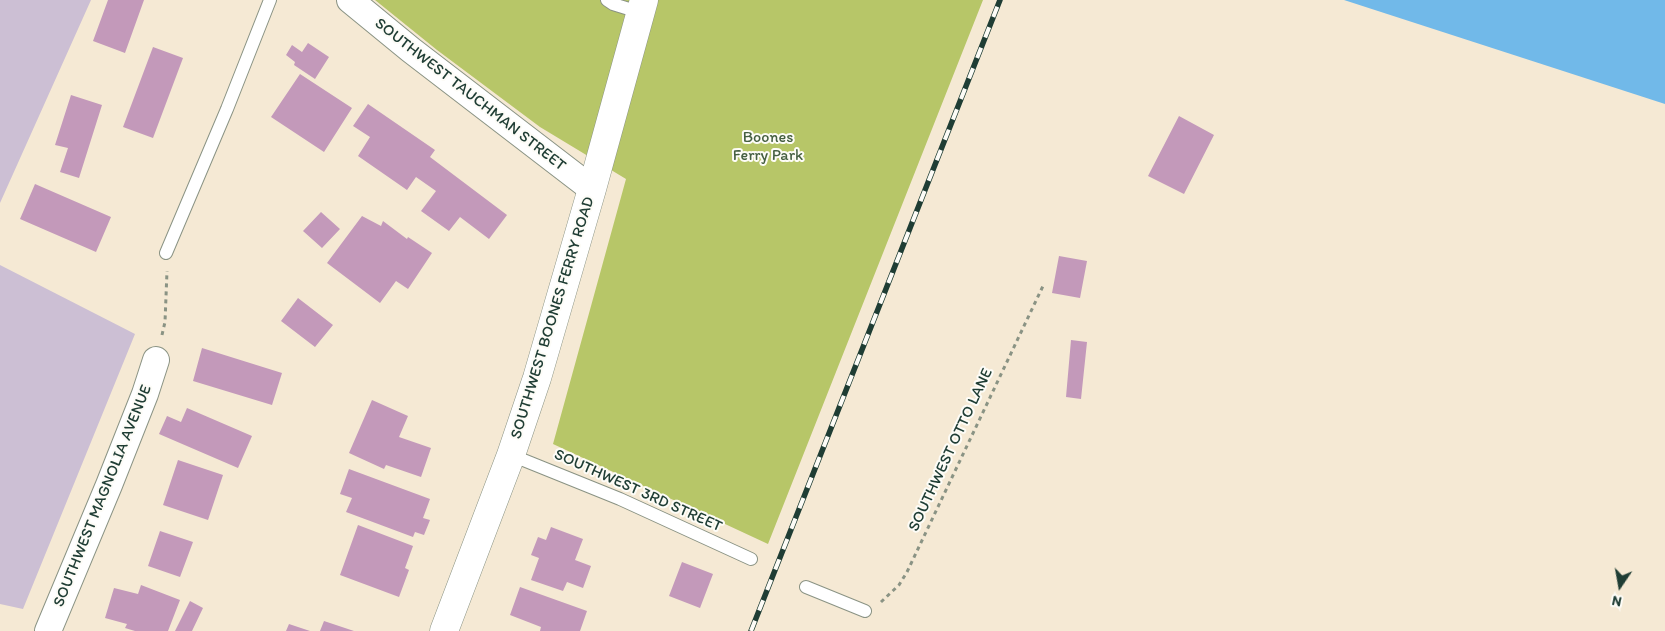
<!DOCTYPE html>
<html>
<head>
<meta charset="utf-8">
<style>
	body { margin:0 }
	#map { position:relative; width:1665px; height:631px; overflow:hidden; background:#f5e9d4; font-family:Itim,sans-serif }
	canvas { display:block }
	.north { position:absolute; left:1595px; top:561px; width:50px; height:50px; -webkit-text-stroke:4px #fdfcf7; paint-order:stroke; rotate:192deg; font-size:14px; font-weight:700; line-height:20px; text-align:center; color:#1f3d34 }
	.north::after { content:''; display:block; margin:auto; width:18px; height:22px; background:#1f3d34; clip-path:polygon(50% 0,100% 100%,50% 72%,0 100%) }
</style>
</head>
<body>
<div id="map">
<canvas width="1665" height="631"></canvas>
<div class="north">N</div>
</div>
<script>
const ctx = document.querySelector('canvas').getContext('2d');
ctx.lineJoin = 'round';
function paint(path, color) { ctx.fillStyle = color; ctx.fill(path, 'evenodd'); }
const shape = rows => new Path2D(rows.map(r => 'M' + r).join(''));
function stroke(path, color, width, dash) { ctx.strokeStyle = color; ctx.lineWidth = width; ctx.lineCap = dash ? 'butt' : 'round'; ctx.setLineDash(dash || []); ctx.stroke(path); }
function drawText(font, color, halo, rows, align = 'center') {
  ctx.font = font + ' Itim,sans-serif'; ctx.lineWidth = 4; ctx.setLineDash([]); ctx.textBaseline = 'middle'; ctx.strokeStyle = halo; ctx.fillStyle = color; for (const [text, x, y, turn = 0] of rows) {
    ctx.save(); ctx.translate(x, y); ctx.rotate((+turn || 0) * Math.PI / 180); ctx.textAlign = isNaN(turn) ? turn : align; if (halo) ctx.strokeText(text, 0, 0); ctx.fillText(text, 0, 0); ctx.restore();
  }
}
paint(shape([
	[0,0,91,0,0,203],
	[0,265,135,334,23,609,0,604]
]), '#ccbfd4');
paint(shape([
	[375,0,983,0,768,544,553,444,626,179,540,127,437,50]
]), '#b7c668');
paint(shape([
	[1344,0,1665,0,1665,104]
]), '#71b9e9');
paint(shape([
	[108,0,144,0,125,53,93,41],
	[308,43,329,57,315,79,294,65,295,62,286,55,292,45,302,52],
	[153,47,183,58,153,138,123,127],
	[300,74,352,108,324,152,271,117],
	[71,95,102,105,79,178,60,172,68,148,55,145],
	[368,104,435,150,430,157,507,215,489,239,460,217,449,231,421,211,436,191,416,177,407,190,358,156,370,137,353,126],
	[1179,116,1214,135,1184,194,1148,176],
	[35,184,111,217,96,252,20,219],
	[321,212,340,229,322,248,303,231],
	[362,216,381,226,383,221,407,239,408,237,432,253,408,289,396,281,380,303,327,263],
	[1059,256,1087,261,1080,298,1052,293],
	[298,298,333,325,315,347,281,321],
	[1071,340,1087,342,1081,399,1066,397],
	[202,348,282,373,272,405,193,381],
	[372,400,408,416,399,437,431,448,421,477,386,465,384,469,349,453],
	[187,408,252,436,238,468,159,434,167,416,181,422],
	[178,460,223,475,208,520,163,505],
	[349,469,430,499,423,518,430,520,424,535,415,532,413,537,346,512,352,498,340,494],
	[358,525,413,546,405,568,409,570,399,597,340,575],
	[551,527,583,539,575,560,591,566,583,588,567,582,563,591,531,580,539,558,531,555,538,537,546,540],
	[160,531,193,542,180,577,148,566],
	[682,562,713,574,700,608,669,596],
	[141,585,180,600,168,631,135,631,125,628,127,624,105,618,114,588,138,594],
	[520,587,587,611,580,631,540,631,541,627,510,615],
	[190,601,203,608,192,631,175,631],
	[324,621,354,631,320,631],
	[289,624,310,631,286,631]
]), '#c399ba');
const service = shape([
	[607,0,613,4,642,13],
	[166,253,227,109,270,0],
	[511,455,620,499,751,559],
	[806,587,865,611]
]);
const minor = shape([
	[350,0,411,50,592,189],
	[48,631,109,485,145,394,156,360]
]);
const tertiary = shape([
	[444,631,511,455,537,378,592,189,644,0]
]);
stroke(service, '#8a9384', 14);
stroke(minor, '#8a9384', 28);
stroke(tertiary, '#8a9384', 29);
stroke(shape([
	[162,335,165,322,167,271],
	[881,602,899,585,907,572,1043,286]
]), '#8a9384', 3, [4, 4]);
stroke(service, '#fff', 12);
stroke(minor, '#fff', 26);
stroke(tertiary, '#fff', 28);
const rail = shape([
	[751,631,1000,0]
]);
stroke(rail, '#1f3d34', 5.5);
stroke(rail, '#fdfcf7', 4, [11]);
drawText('16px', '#1f3d34', '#fdfcf7', [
	["SOUTHWEST TAUCHMAN STREET",470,95,38],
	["SOUTHWEST BOONES FERRY ROAD",553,318,-73],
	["SOUTHWEST OTTO LANE",951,450,-65],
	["SOUTHWEST 3RD STREET",638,491,24],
	["SOUTHWEST MAGNOLIA AVENUE",103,496,-68]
]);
drawText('16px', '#455f41', '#fdfcf7', [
	["Boones",768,138],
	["Ferry Park",768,156]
]);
</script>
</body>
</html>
